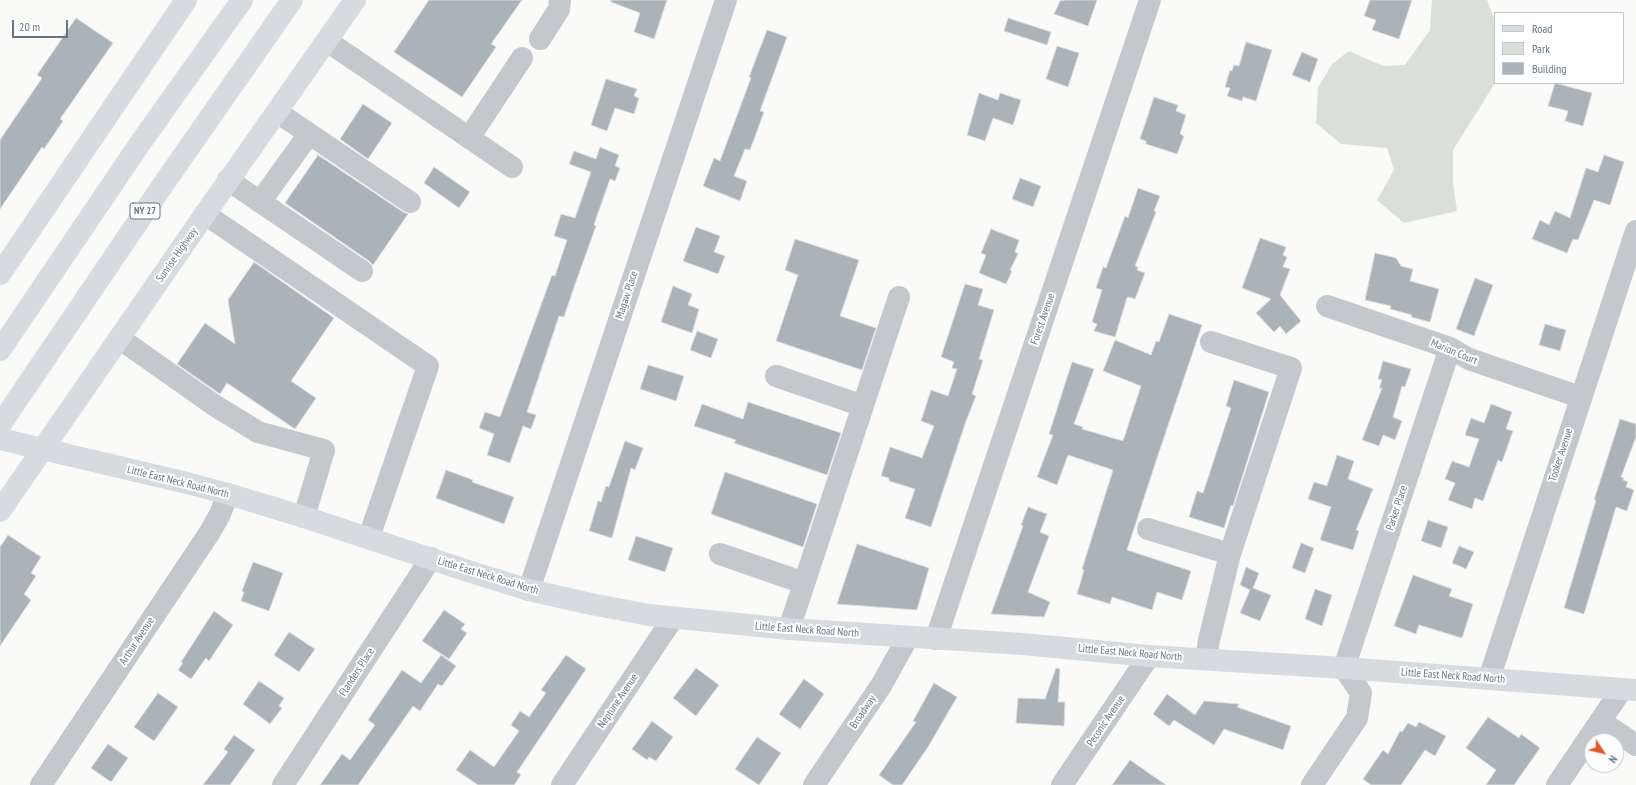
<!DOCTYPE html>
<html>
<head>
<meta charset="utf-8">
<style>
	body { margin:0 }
	#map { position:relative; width:1636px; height:785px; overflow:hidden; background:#fafaf8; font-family:"PT Sans Narrow",sans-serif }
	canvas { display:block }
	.legend { position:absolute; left:1494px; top:12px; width:130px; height:72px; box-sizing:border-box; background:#fff; border:1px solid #c1c8cd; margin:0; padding:5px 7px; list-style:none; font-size:12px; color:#657683 }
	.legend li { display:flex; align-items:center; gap:8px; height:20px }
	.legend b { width:20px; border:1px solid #c1c8cd }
	.north { position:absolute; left:1584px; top:733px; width:40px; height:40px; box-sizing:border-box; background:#fff; border:1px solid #c1c8cd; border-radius:50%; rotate:125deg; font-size:11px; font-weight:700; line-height:16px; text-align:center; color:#657683 }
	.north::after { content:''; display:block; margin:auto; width:14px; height:18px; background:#e4572e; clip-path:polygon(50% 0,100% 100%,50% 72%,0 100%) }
	.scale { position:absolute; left:12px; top:20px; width:56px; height:18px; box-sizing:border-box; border:2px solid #657683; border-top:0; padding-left:5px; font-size:12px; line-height:14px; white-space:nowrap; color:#657683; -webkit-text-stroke:3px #fff; paint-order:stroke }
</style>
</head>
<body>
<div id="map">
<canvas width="1636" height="785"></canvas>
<ul class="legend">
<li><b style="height:5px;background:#d6dbdf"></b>Road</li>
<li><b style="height:11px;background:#dadfd7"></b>Park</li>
<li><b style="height:11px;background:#aab3b9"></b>Building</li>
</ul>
<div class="north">N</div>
<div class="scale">20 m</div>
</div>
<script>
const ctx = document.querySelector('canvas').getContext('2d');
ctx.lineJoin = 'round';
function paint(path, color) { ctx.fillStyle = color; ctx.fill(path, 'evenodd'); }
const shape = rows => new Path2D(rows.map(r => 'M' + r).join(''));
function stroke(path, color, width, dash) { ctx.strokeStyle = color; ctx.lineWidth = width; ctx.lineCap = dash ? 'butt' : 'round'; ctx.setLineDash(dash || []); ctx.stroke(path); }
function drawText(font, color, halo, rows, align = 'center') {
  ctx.font = font + ' "PT Sans Narrow",sans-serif'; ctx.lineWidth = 4; ctx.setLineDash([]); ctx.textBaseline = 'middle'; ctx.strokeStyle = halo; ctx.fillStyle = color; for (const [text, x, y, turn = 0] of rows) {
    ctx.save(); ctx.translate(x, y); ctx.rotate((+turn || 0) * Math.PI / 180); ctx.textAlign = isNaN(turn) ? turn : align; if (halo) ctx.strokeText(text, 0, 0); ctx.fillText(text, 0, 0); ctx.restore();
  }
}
paint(shape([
	[1432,0,1487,0,1495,21,1495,83,1453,150,1453,182,1457,211,1404,223,1377,200,1394,170,1387,148,1341,144,1316,123,1318,88,1332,64,1349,51,1383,66,1405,65,1430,30]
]), '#dadfd7');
const building = shape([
	[429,0,522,0,491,44,496,47,462,97,394,52,429,0],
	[611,0,667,0,654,39,634,32,640,13,611,2,611,0],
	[1065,0,1097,0,1088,26,1054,14,1060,1,1065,0],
	[1370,0,1412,0,1399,39,1372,30,1376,20,1364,16,1370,0],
	[76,18,113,43,60,119,63,121,44,149,42,147,0,209,0,140,42,78,37,75,76,18],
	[1008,18,1051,32,1047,45,1004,31,1008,18],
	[767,30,787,37,760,111,764,112,750,150,745,149,734,176,747,181,740,201,703,186,714,158,720,161,751,78,749,77,767,30],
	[1246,42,1272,50,1256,101,1243,97,1242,101,1227,96,1230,88,1225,87,1230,70,1232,71,1234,65,1239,66,1246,42],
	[1057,46,1079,53,1068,87,1046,79,1057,46],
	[1302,52,1318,59,1310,82,1292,75,1302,52],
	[606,79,637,89,634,96,639,98,634,114,615,108,607,131,591,125,606,79],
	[1555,83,1592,93,1583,126,1565,121,1568,111,1548,106,1555,83],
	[979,93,998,100,1000,93,1021,100,1013,125,993,118,985,141,967,135,979,93],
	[1154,97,1178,105,1176,111,1186,115,1180,134,1184,136,1177,154,1146,144,1146,141,1140,139,1154,97],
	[363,104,392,123,368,159,340,139,363,104],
	[600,147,619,155,615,166,620,168,615,181,610,179,597,216,594,225,596,226,572,293,564,317,559,316,527,412,536,415,531,429,523,426,510,463,487,455,494,434,479,428,485,412,500,417,552,275,555,276,567,240,554,236,561,214,575,218,591,172,569,164,574,151,596,159,600,147],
	[318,155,403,212,408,214,373,265,369,261,285,203,318,155],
	[1604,155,1624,162,1610,205,1594,200,1578,240,1573,239,1567,253,1532,239,1540,220,1549,225,1555,211,1570,218,1586,168,1598,172,1604,155],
	[434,167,470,192,459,208,424,183,434,167],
	[1020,178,1041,186,1033,207,1012,199,1020,178],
	[1138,188,1160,196,1154,211,1156,212,1135,266,1138,267,1137,270,1145,273,1135,299,1128,297,1127,298,1115,337,1094,331,1097,324,1092,322,1102,290,1096,288,1103,267,1106,268,1125,216,1128,218,1138,188],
	[696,227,720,236,714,252,725,256,718,274,683,261,696,227],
	[991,229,1019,240,1015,252,1018,254,1010,270,1012,271,1006,284,979,273,986,255,981,253,991,229],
	[1260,238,1286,247,1283,255,1287,257,1283,267,1290,269,1280,295,1301,321,1286,334,1280,326,1274,332,1256,313,1271,299,1242,288,1260,238],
	[795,239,859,260,840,316,876,328,862,370,776,341,798,275,785,270,795,239],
	[1375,253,1396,258,1401,266,1413,269,1410,281,1439,289,1430,322,1411,317,1412,315,1390,309,1391,306,1365,300,1375,253],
	[254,262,334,318,291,381,316,398,295,429,227,383,220,394,177,364,205,323,235,344,228,300,254,262],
	[1475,278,1493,285,1474,336,1456,329,1475,278],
	[965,284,983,289,978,305,994,310,979,359,983,360,972,394,976,396,966,421,931,527,905,518,915,489,889,481,889,478,881,476,890,447,922,458,934,426,921,421,931,390,948,396,957,369,952,368,954,362,941,357,965,284],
	[673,286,692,294,688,305,699,309,692,333,661,322,673,286],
	[1169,314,1202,325,1156,461,1127,550,1191,571,1182,600,1157,592,1152,610,1112,597,1110,604,1077,594,1084,570,1082,569,1113,470,1068,455,1057,485,1037,477,1053,435,1049,434,1072,362,1094,369,1074,424,1083,427,1082,429,1123,441,1141,386,1103,371,1115,340,1151,355,1156,341,1159,342,1169,314],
	[1545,324,1566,330,1560,351,1539,345,1545,324],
	[697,331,718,339,711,358,690,350,697,331],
	[1383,361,1411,369,1405,387,1402,386,1393,417,1402,421,1395,440,1383,435,1379,446,1362,440,1382,388,1379,388,1382,380,1378,379,1383,361],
	[648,365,684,376,676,401,640,389,648,365],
	[1234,380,1269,392,1233,506,1231,505,1224,528,1189,517,1197,491,1203,493,1231,408,1226,406,1234,380],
	[748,402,841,433,827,475,734,443,736,440,694,426,702,404,743,419,748,402],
	[1491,404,1512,412,1506,429,1513,431,1502,462,1498,460,1483,501,1475,498,1472,509,1448,500,1455,483,1445,479,1452,461,1469,467,1479,439,1465,435,1471,418,1484,423,1491,404],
	[1620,419,1636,424,1636,437,1621,477,1624,478,1623,480,1628,482,1626,487,1634,490,1627,511,1616,507,1584,614,1564,608,1596,500,1594,500,1620,419],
	[625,441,643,448,635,470,631,468,612,538,589,531,598,501,601,502,606,486,609,487,625,441],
	[1337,455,1354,461,1348,479,1373,489,1356,530,1359,531,1353,550,1320,540,1331,507,1308,499,1314,482,1327,486,1337,455],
	[446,470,473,480,472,482,514,497,504,524,436,498,446,470],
	[725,472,817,504,803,547,711,514,725,472],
	[1028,507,1047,514,1040,532,1049,536,1028,592,1050,602,1044,617,991,614,1023,526,1021,525,1028,507],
	[1428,520,1448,527,1441,548,1421,541,1428,520],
	[8,535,41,557,31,573,36,576,24,594,31,600,0,646,0,547,8,535],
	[636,536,673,548,665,572,628,560,636,536],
	[1301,543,1314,548,1305,573,1292,568,1301,543],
	[857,544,929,568,917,610,837,604,857,544],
	[1459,546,1474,552,1466,569,1452,563,1459,546],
	[253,562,283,573,269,611,241,601,244,592,242,591,253,562],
	[1246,567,1259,573,1253,588,1271,595,1260,621,1240,613,1250,590,1240,585,1246,567],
	[1413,575,1452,589,1449,596,1473,604,1462,638,1419,625,1416,634,1394,626,1413,575],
	[1315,589,1332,595,1322,626,1305,619,1315,589],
	[444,610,465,624,461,629,467,633,449,659,422,641,444,610],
	[214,611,233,625,209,661,206,658,191,679,178,670,183,663,181,662,214,611],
	[289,632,315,649,299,672,274,655,289,632],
	[441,655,456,666,442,686,438,684,420,711,413,706,358,785,320,785,342,754,350,760,375,725,368,720,402,670,421,683,441,655],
	[566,655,586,669,517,772,521,775,514,785,478,785,456,770,470,750,494,767,519,731,511,725,520,711,529,717,546,693,541,690,566,655],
	[696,668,719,685,696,716,673,698,696,668],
	[1056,668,1060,669,1058,702,1065,702,1064,726,1016,723,1018,698,1045,699,1056,668],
	[804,679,824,694,800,729,779,714,804,679],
	[259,681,284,698,279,706,282,708,270,724,243,704,259,681],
	[934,683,957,697,928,747,902,785,893,785,879,775,916,722,913,721,934,683],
	[158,693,178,707,154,741,134,727,158,693],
	[1167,694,1195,715,1204,701,1239,704,1237,707,1291,726,1283,750,1224,729,1214,745,1174,720,1169,726,1153,714,1167,694],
	[1488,717,1519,738,1521,734,1540,748,1514,785,1486,785,1496,770,1466,748,1488,717],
	[652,721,673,737,656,761,649,757,647,760,632,749,652,721],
	[1419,722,1446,736,1435,756,1425,750,1401,785,1371,785,1363,779,1383,750,1388,754,1400,731,1402,732,1408,723,1416,727,1419,722],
	[234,735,255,750,230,785,203,785,228,752,224,749,234,735],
	[757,737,781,753,759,785,735,769,757,737],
	[108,744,128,758,111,782,91,768,108,744],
	[1130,760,1166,785,1112,785,1130,760]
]);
paint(building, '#aab3b9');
stroke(building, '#dcdcda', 1);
stroke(shape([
	[540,39,559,9,560,0],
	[327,41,512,167],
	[277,112,410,202],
	[469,138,522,58],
	[228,180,362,271],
	[260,202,309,134],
	[205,214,428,366,369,537],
	[1327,306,1450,348,1469,359,1580,397],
	[119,338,214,405,258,432,324,450,304,517],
	[776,376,863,406],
	[1148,529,1230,554],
	[720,554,804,583],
	[529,590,726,0],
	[789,629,899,297],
	[936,639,1150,0],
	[1206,659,1209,640,1230,554,1291,368,1211,342],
	[1489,679,1636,231],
	[1600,721,1636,745],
	[41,785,210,532,220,514,228,494],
	[283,785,431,558],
	[562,785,673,618],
	[814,785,882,684,908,637],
	[1062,785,1149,656],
	[1312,785,1357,718,1361,693,1344,668,1450,348],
	[1557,785,1622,689]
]), '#c3c8cc', 22);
stroke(shape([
	[0,274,186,0],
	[0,439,187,483,228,494,304,517,471,572,529,590,591,604,649,615,789,629,1023,644,1149,656,1344,668,1636,690],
	[0,511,205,214,355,0]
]), '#d6dbdf', 22);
stroke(shape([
	[0,350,141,142,242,0],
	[0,425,167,179,292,0]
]), '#d6dbdf', 22);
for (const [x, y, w] of [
	[145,211,30]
]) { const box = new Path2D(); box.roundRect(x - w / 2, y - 8, w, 16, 3); ctx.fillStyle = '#fff'; ctx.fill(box); stroke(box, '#657683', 1); }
drawText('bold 10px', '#657683', null, [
	["NY 27",145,211]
]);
drawText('11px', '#657683', '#fff', [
	["Sunrise Highway",177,255,-55],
	["Magaw Place",627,295,-72],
	["Forest Avenue",1043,319,-71],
	["Marion Court",1454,352,23],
	["Tooker Avenue",1561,455,-72],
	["Little East Neck Road North",178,482,14],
	["Parker Place",1397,508,-72],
	["Little East Neck Road North",488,576,17],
	["Little East Neck Road North",807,630,4],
	["Arthur Avenue",137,641,-57],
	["Little East Neck Road North",1130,653,5],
	["Flanders Place",357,672,-57],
	["Little East Neck Road North",1453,676,4],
	["Neptune Avenue",618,701,-56],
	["Broadway",863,712,-56],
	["Peconic Avenue",1106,721,-56]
]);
</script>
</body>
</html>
